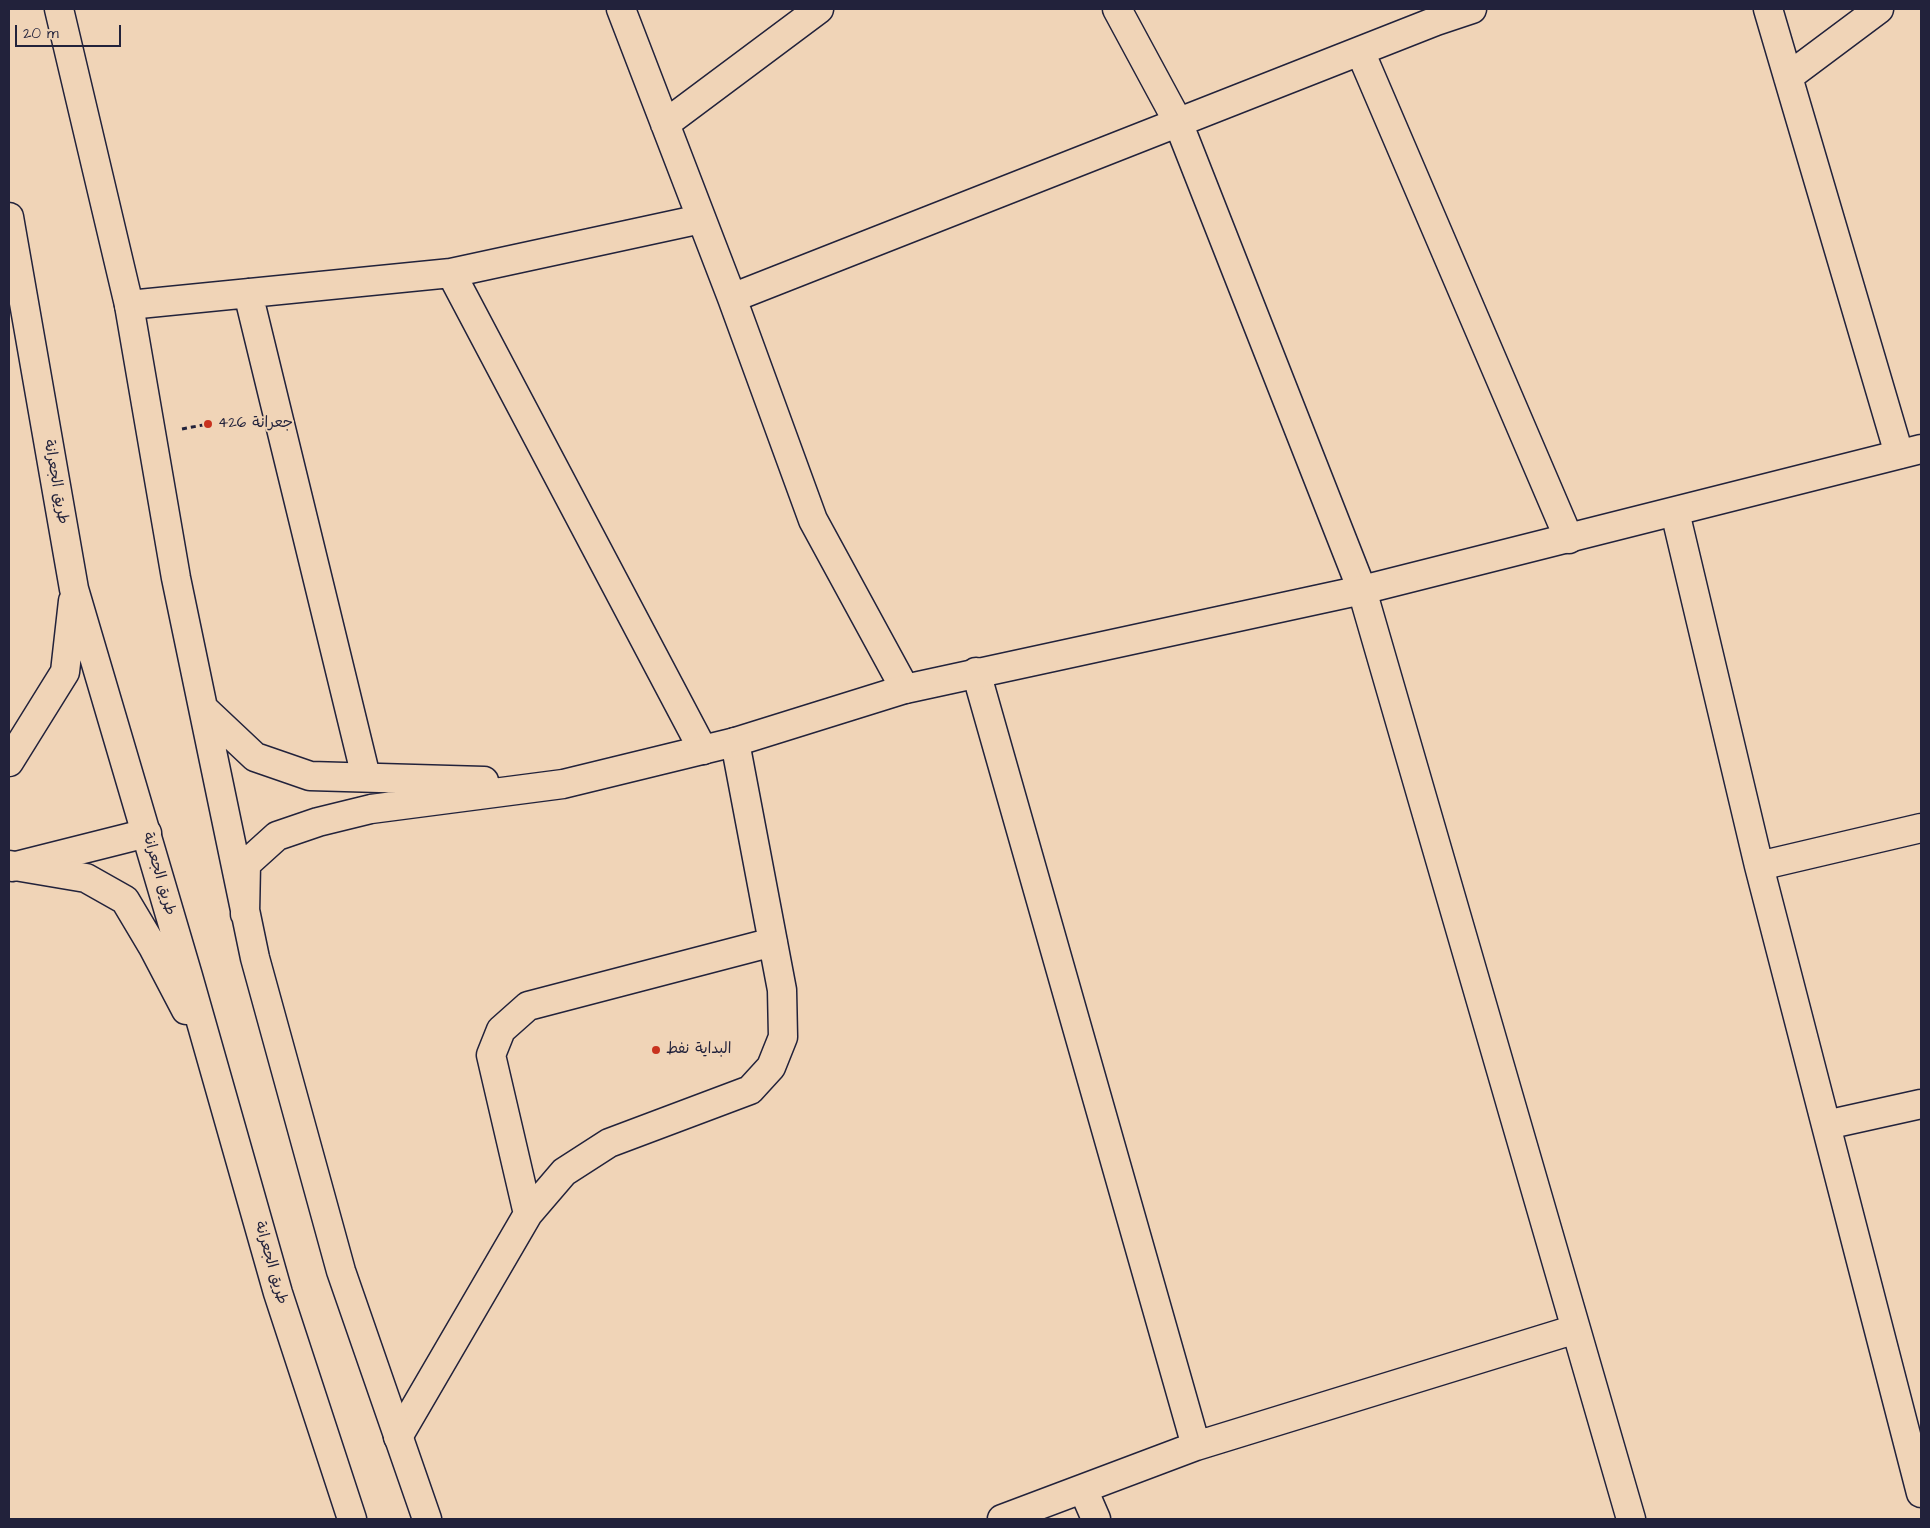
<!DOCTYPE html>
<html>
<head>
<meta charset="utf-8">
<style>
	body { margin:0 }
	#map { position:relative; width:1930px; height:1528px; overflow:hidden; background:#f0d4b7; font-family:"Architects Daughter",sans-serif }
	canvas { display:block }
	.frame { position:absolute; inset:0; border:10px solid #22223b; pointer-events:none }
	.scale { position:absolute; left:15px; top:25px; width:106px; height:22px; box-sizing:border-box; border:2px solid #22223b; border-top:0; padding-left:6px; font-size:15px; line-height:18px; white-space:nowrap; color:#22223b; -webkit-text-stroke:4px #f0d4b7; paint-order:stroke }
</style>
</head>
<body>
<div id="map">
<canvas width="1930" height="1528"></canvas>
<div class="frame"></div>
<div class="scale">20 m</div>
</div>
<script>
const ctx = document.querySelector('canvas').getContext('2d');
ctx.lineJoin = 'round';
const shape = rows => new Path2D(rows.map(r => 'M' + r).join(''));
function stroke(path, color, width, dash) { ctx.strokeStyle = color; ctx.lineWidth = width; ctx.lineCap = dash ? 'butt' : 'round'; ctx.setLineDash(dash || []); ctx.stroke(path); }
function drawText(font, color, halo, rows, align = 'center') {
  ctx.font = font + ' "Architects Daughter","Playpen Sans Arabic",sans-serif'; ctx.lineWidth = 4; ctx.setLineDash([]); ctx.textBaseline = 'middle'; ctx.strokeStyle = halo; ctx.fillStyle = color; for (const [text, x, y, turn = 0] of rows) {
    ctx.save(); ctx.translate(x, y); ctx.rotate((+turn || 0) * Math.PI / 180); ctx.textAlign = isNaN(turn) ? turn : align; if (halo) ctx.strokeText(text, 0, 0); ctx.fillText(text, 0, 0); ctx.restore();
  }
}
const minor = shape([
	[621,9,732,298,813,520,905,689],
	[1117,9,1178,122,1362,590,1631,1519],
	[1768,9,1899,454],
	[1360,51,1569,539],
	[1788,77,1879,9],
	[665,124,819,9],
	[451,273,703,750],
	[248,293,366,777],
	[732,298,1436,21,1472,9],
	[129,305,451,273,701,219],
	[1675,512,1759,866,1921,1493],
	[976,672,1196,1446],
	[1759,866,1921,828],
	[12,867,147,833],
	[1826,1125,1921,1104],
	[528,1214,491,1055,501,1030,528,1006,773,942],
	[398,1437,528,1214,564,1172,609,1143,750,1090,771,1067,783,1037,782,990,735,742],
	[1083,1489,1096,1519],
	[1002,1519,1196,1446,1576,1329]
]);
const major = shape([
	[59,9,129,305,176,578,255,958,341,1271,427,1519],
	[9,217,74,589,188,976,278,1293,352,1519],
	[204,709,255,757,310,776,484,781],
	[9,762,65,672,73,601],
	[9,865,86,878,125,900,153,947,186,1010],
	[245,914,246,864,277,836,318,822,371,809,563,784,735,742,905,689,1362,590,1921,449]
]);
stroke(minor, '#22223b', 31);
stroke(major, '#22223b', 31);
stroke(shape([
	[182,429,208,424]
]), '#22223b', 3, [5, 4]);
stroke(minor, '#f0d4b7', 28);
stroke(major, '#f0d4b7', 28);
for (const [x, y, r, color] of [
	[208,424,5,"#c8321e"],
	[656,1050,5,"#c8321e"]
]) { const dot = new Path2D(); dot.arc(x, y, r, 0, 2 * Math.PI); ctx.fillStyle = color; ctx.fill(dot); stroke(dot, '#f0d4b7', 2); }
drawText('15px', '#22223b', '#f0d4b7', [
	["جعرانة 426",218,424],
	["البداية نفط",666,1050]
], 'left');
drawText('15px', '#22223b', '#f0d4b7', [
	["طريق الجعرانة",55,482,80],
	["طريق الجعرانة",158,874,74],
	["طريق الجعرانة",270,1263,74]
]);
</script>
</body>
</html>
